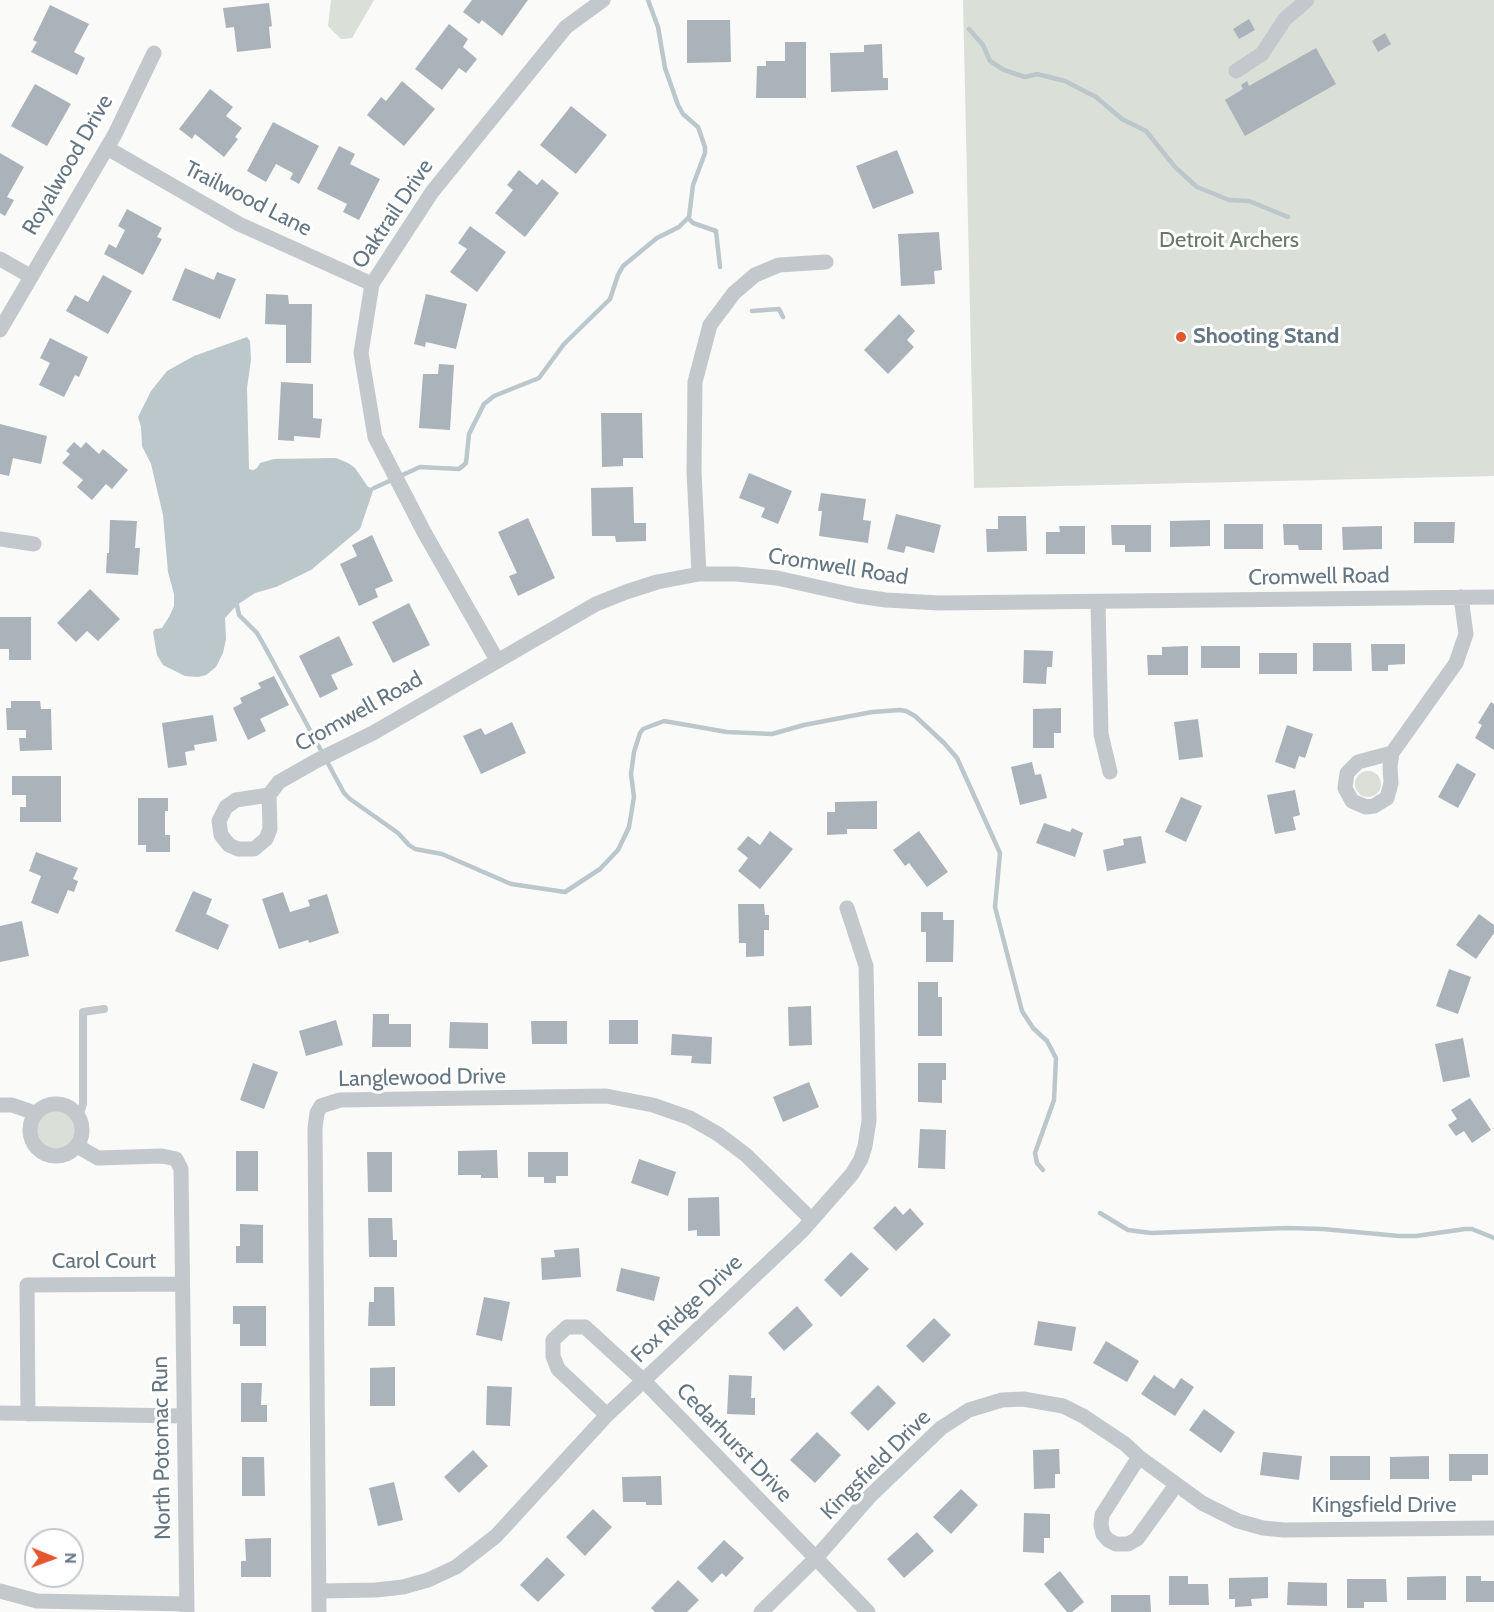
<!DOCTYPE html>
<html>
<head>
<meta charset="utf-8">
<style>
	body { margin:0 }
	#map { position:relative; width:1494px; height:1612px; overflow:hidden; background:#fafaf8; font-family:Cabin,sans-serif }
	canvas { display:block }
	.north { position:absolute; left:24px; top:1528px; width:60px; height:60px; box-sizing:border-box; background:#fff; border:2px solid #c1c8cd; border-radius:50%; rotate:91deg; font-size:16px; font-weight:700; line-height:24px; text-align:center; color:#657683 }
	.north::after { content:''; display:block; margin:auto; width:21px; height:27px; background:#e4572e; clip-path:polygon(50% 0,100% 100%,50% 72%,0 100%) }
</style>
</head>
<body>
<div id="map">
<canvas width="1494" height="1612"></canvas>
<div class="north">N</div>
</div>
<script>
const ctx = document.querySelector('canvas').getContext('2d');
ctx.lineJoin = 'round';
function paint(path, color) { ctx.fillStyle = color; ctx.fill(path, 'evenodd'); }
const shape = rows => new Path2D(rows.map(r => 'M' + r).join(''));
function stroke(path, color, width, dash) { ctx.strokeStyle = color; ctx.lineWidth = width; ctx.lineCap = dash ? 'butt' : 'round'; ctx.setLineDash(dash || []); ctx.stroke(path); }
function drawText(font, color, halo, rows, align = 'center') {
  ctx.font = font + ' Cabin,sans-serif'; ctx.lineWidth = 6; ctx.setLineDash([]); ctx.textBaseline = 'middle'; ctx.strokeStyle = halo; ctx.fillStyle = color; for (const [text, x, y, turn = 0] of rows) {
    ctx.save(); ctx.translate(x, y); ctx.rotate((+turn || 0) * Math.PI / 180); ctx.textAlign = isNaN(turn) ? turn : align; if (halo) ctx.strokeText(text, 0, 0); ctx.fillText(text, 0, 0); ctx.restore();
  }
}
paint(shape([
	[331,0,374,0,352,38,341,39,328,26],
	[963,0,1494,0,1494,476,974,488],
	'1355 784a13 13 0 1 1 26 0a13 13 0 1 1-26 0Z',
	'37 1130a19 19 0 1 1 38 0a19 19 0 1 1-38 0Z'
]), '#dadfd7');
paint(shape([
	[247,337,250,341,251,360,247,388,249,469,253,470,257,468,260,463,274,459,336,458,348,463,355,468,368,487,374,488,360,529,311,570,276,587,255,593,237,605,225,618,226,639,223,653,216,667,206,675,198,677,185,676,163,665,157,655,153,632,155,629,162,628,169,617,174,606,174,594,168,572,163,515,151,464,142,446,141,427,138,417,151,391,167,371,194,356]
]), '#bbc7cb');
stroke(shape([
	[969,29,983,45,990,61,1004,70,1025,77,1037,74,1065,81,1096,97,1122,119,1146,131,1175,167,1197,187,1229,200,1249,201,1288,217],
	[688,218,693,223,716,231,720,267],
	[752,311,779,309,783,317],
	[374,488,420,467,459,469,466,463,469,434,484,404,494,396,539,378,564,344,610,299,618,275,623,266,657,238,679,227,689,217,693,185,705,153,705,147,698,127,683,114,678,105,665,68,658,27,648,0],
	[237,605,239,615,257,633,265,647,344,793,350,799,398,833,409,845,415,849,442,854,511,884,565,892,600,869,618,850,629,827,634,797,631,774,634,752,640,733,643,729,664,721,727,732,772,734,804,725,872,712,900,710,906,711,915,716,944,743,957,758,1000,853,995,907,1022,1011,1033,1028,1047,1041,1056,1058,1054,1100,1035,1153,1037,1163,1043,1170],
	[1100,1213,1128,1230,1151,1233,1287,1228,1323,1229,1399,1236,1416,1236,1465,1229,1472,1229,1494,1238]
]), '#bbc7cb', 4.5);
paint(shape([
	[472,0,528,0,502,36,482,20,479,24,463,12],
	[269,3,272,26,269,27,271,48,237,52,234,27,226,28,223,8],
	[50,5,89,24,74,52,85,58,77,75,31,52,37,42,33,40],
	[1249,19,1255,30,1239,39,1233,29],
	[687,20,730,20,731,62,687,63],
	[449,24,468,39,463,47,477,59,466,73,459,68,442,90,415,69],
	[1385,33,1391,44,1378,52,1372,41],
	[785,42,806,42,806,98,756,98,757,66,766,66,766,61,785,61],
	[882,44,883,78,888,78,888,90,831,92,830,53,864,52,864,45],
	[1316,48,1336,84,1245,136,1225,100,1243,89,1241,85,1247,81,1249,86],
	[402,81,435,109,404,146,367,115,381,97,386,101],
	[35,84,71,104,47,146,11,126],
	[210,89,233,107,226,116,242,128,235,137,238,139,224,157,195,134,192,139,179,129],
	[571,106,607,135,576,174,540,145],
	[273,122,319,146,299,184,290,179,293,173,276,164,266,182,247,171],
	[339,146,355,154,350,164,380,179,359,220,343,212,347,204,317,189],
	[897,150,914,193,873,209,856,166],
	[0,153,24,167,7,197,14,200,5,216,0,213],
	[519,170,537,185,542,179,559,193,525,237,495,213,513,190,507,185],
	[127,209,162,228,157,237,162,239,143,275,104,254,109,244,116,248,125,230,118,226],
	[470,226,506,252,477,292,450,272,467,249,458,243],
	[939,232,942,270,934,271,935,284,901,286,898,234],
	[185,268,214,280,217,272,236,279,220,319,172,300],
	[103,275,132,291,108,334,66,311,75,295,88,302],
	[266,294,288,295,289,304,312,304,311,363,286,363,286,325,265,324],
	[426,294,467,304,456,349,426,342,425,347,414,344],
	[899,314,915,331,907,340,914,347,888,374,864,350],
	[50,338,88,357,79,377,75,375,64,397,39,385,50,363,40,358],
	[439,364,454,365,450,430,419,428,423,374,438,374],
	[281,382,313,384,313,418,322,419,320,438,294,436,294,441,278,440],
	[601,413,642,413,643,458,623,458,623,466,602,467],
	[0,424,47,436,41,464,13,458,9,476,0,474],
	[74,442,81,448,86,442,99,454,103,449,128,470,112,489,106,484,92,500,77,487,83,480,62,463,70,454,66,451],
	[749,473,792,491,778,524,761,517,765,508,739,498],
	[633,487,634,523,646,523,646,541,616,542,615,536,592,536,591,488],
	[821,493,866,499,863,520,871,521,868,543,819,536,822,511,818,511],
	[896,514,941,525,934,553,906,546,904,553,887,549],
	[998,516,1026,516,1027,551,987,552,986,529,998,529],
	[528,518,555,578,518,596,509,576,517,573,498,532],
	[110,520,137,521,135,548,140,548,138,575,106,573,107,553,109,553],
	[1210,520,1210,546,1170,547,1170,521],
	[1414,522,1455,522,1454,543,1414,543],
	[1224,524,1263,524,1263,549,1224,549],
	[1283,524,1322,524,1322,550,1299,550,1298,545,1284,545],
	[1111,525,1151,525,1151,552,1125,552,1125,545,1112,545],
	[1059,526,1085,526,1085,554,1046,554,1046,532,1060,532],
	[1382,526,1382,549,1343,550,1342,527],
	[372,535,393,581,375,589,378,597,359,606,340,564,357,556,352,545],
	[90,589,120,619,98,641,87,631,76,642,57,623],
	[409,603,430,645,393,663,372,622],
	[0,617,31,617,31,660,9,660,9,649,0,649],
	[339,636,353,665,331,675,338,689,320,698,299,656],
	[1313,643,1351,643,1352,671,1313,671],
	[1371,644,1405,644,1405,664,1388,665,1388,671,1372,671],
	[1188,646,1188,675,1148,675,1147,655,1162,655,1162,647],
	[1201,646,1240,646,1240,668,1201,668],
	[1024,650,1053,651,1052,667,1047,667,1046,684,1023,683],
	[1259,653,1297,653,1297,674,1259,674],
	[274,676,289,705,260,719,266,731,248,740,233,708,242,703,240,698,261,688,258,683],
	[11,701,40,701,41,709,51,709,52,750,20,751,19,738,26,738,26,730,7,730,6,708,11,708],
	[1491,702,1494,704,1494,750,1475,738,1482,725,1478,723],
	[1061,708,1061,733,1054,733,1054,748,1033,748,1033,709],
	[213,715,217,741,194,745,195,750,185,752,187,765,168,768,162,723],
	[1198,719,1203,757,1179,760,1174,722],
	[512,722,526,753,481,774,463,736,481,728,485,735],
	[1287,725,1313,734,1305,758,1299,756,1295,769,1275,762],
	[1032,762,1035,775,1041,774,1047,798,1020,805,1011,767],
	[1457,763,1476,774,1458,808,1438,797],
	[12,776,61,776,61,822,20,822,20,807,26,807,26,795,12,795],
	[1295,790,1300,815,1293,817,1296,830,1275,834,1267,795],
	[1181,797,1202,806,1186,842,1165,832],
	[138,798,168,798,168,811,165,811,165,835,170,835,170,852,146,852,146,845,138,845],
	[877,801,877,829,847,829,847,834,827,835,827,812,835,812,835,802],
	[1044,823,1070,832,1072,828,1083,833,1075,857,1036,843],
	[770,831,793,849,760,889,738,871,748,858,737,849,748,836,760,845],
	[919,831,948,872,927,887,909,863,905,866,893,850],
	[1141,836,1146,863,1107,871,1103,850,1124,845,1123,839],
	[36,852,78,868,73,879,78,881,74,892,68,890,58,914,31,903,41,876,29,871],
	[193,891,212,899,206,914,229,925,218,950,175,931],
	[283,892,290,912,310,906,308,900,327,894,339,933,309,943,308,940,279,949,262,899],
	[738,904,764,904,765,915,769,915,769,930,764,930,764,956,746,957,746,943,739,943],
	[921,912,943,912,943,920,954,920,953,962,926,962,926,932,921,932],
	[1479,914,1494,925,1494,933,1476,959,1456,945],
	[22,921,29,956,0,962,0,926],
	[1449,969,1471,977,1458,1014,1436,1006],
	[918,982,938,982,938,997,942,997,942,1036,918,1036],
	[811,1006,812,1045,789,1046,788,1007],
	[373,1014,389,1014,389,1024,411,1024,411,1047,372,1047],
	[336,1020,343,1045,306,1056,299,1031],
	[609,1020,638,1020,638,1044,609,1044],
	[531,1021,567,1021,567,1044,532,1044],
	[450,1022,488,1023,488,1049,449,1048],
	[672,1034,712,1037,711,1064,691,1063,692,1056,671,1055],
	[1463,1038,1470,1077,1443,1082,1435,1044],
	[253,1063,278,1072,264,1109,240,1100],
	[918,1063,946,1063,946,1080,942,1080,942,1103,918,1102],
	[809,1082,819,1107,783,1122,773,1097],
	[1470,1098,1491,1130,1472,1143,1464,1131,1456,1136,1448,1125,1457,1119,1451,1110],
	[920,1129,946,1130,945,1169,918,1168],
	[497,1150,498,1178,481,1178,481,1175,458,1175,458,1151],
	[236,1151,258,1151,258,1191,236,1191],
	[367,1152,392,1152,392,1192,368,1192],
	[528,1152,568,1152,568,1176,556,1176,556,1183,544,1183,544,1177,528,1177],
	[639,1159,676,1172,668,1196,631,1183],
	[719,1197,720,1236,697,1236,697,1230,688,1231,688,1198],
	[895,1206,903,1215,910,1208,924,1224,896,1251,873,1228],
	[368,1218,392,1218,393,1240,397,1240,397,1257,369,1257],
	[240,1224,263,1225,263,1263,236,1263,236,1246,240,1246],
	[579,1248,581,1277,542,1280,541,1258,555,1257,554,1250],
	[851,1252,869,1269,841,1297,824,1280],
	[621,1268,660,1277,654,1301,616,1291],
	[374,1287,394,1287,395,1326,368,1326,369,1302,374,1302],
	[484,1297,510,1302,502,1341,476,1335],
	[233,1306,266,1306,266,1346,240,1346,240,1324,233,1324],
	[797,1306,813,1325,784,1351,768,1333],
	[934,1318,951,1335,923,1363,906,1346],
	[1038,1321,1076,1327,1072,1351,1034,1345],
	[1106,1341,1139,1361,1127,1382,1093,1363],
	[395,1367,395,1406,370,1406,370,1368],
	[729,1375,752,1376,751,1398,755,1398,755,1415,727,1414],
	[1154,1375,1174,1389,1181,1378,1194,1387,1175,1416,1141,1394],
	[241,1383,262,1383,261,1405,267,1405,267,1422,241,1422],
	[878,1385,896,1403,868,1431,850,1413],
	[487,1386,512,1387,510,1426,486,1425],
	[1204,1409,1235,1432,1221,1453,1189,1430],
	[817,1432,841,1455,815,1483,790,1460],
	[1059,1449,1060,1474,1055,1474,1055,1488,1034,1489,1033,1450],
	[473,1450,488,1466,459,1493,444,1477],
	[1263,1452,1302,1456,1299,1480,1260,1475],
	[1449,1454,1488,1454,1488,1475,1472,1475,1472,1481,1449,1481],
	[1330,1456,1370,1456,1370,1480,1330,1480],
	[1429,1456,1429,1479,1390,1479,1390,1457],
	[242,1457,264,1457,265,1496,242,1496],
	[661,1476,662,1505,646,1505,646,1502,623,1502,622,1477],
	[394,1482,403,1520,378,1526,369,1488],
	[961,1489,978,1505,951,1534,933,1517],
	[593,1509,612,1527,585,1556,566,1537],
	[1024,1513,1050,1514,1050,1538,1044,1538,1044,1553,1023,1552],
	[917,1532,934,1551,904,1578,887,1559],
	[271,1538,271,1577,241,1577,241,1561,246,1561,245,1539],
	[724,1540,744,1558,726,1577,722,1573,712,1583,697,1568],
	[547,1557,565,1575,538,1602,520,1585],
	[1060,1571,1084,1602,1072,1612,1067,1612,1044,1584],
	[1169,1576,1188,1576,1188,1584,1208,1584,1209,1605,1169,1605],
	[1446,1576,1446,1600,1407,1600,1407,1577],
	[1466,1576,1481,1576,1481,1581,1494,1581,1494,1602,1466,1602],
	[1268,1577,1268,1598,1251,1599,1252,1606,1235,1607,1235,1599,1229,1599,1229,1578],
	[1347,1579,1386,1579,1387,1602,1364,1602,1364,1608,1347,1608],
	[678,1580,699,1600,687,1612,655,1612,651,1608],
	[1288,1582,1327,1583,1327,1606,1287,1605],
	[1111,1595,1150,1595,1151,1612,1111,1612]
]), '#aab3b9');
stroke(shape([
	[79,1117,83,1104,83,1012,104,1009]
]), '#c3c8cc', 8);
stroke(shape([
	[1236,71,1262,54,1285,19,1307,0],
	[107,148,239,224,372,284],
	[0,259,30,276],
	[0,330,115,134,154,53],
	[0,539,34,544],
	[699,574,694,471,695,382,710,325,734,293,755,275,779,265,826,262],
	[1098,603,1101,734,1110,772],
	[497,660,424,532,375,437,361,353,372,284,432,192,566,27,603,0],
	[1392,753,1390,767,1391,783,1387,798,1374,806,1366,807,1352,801,1345,788,1347,773,1358,762,1392,753,1456,663,1466,634,1461,597],
	[269,795,270,829,266,839,254,849,238,849,229,845,221,835,219,821,226,807,236,800,269,795,279,782,316,761,373,733,596,604,626,592,657,582,699,574,736,574,777,578,858,596,886,600,939,603,1494,597],
	'30 1130a26 26 0 1 1 52 0a26 26 0 1 1-52 0Z',
	[0,1105,12,1105,35,1113],
	[77,1146,98,1158,162,1156,176,1159,181,1169,187,1612],
	[0,1413,183,1416],
	[28,1414,27,1285,182,1284],
	[607,1415,558,1369,553,1356,553,1340,567,1327,585,1327,644,1381,868,1612],
	[1139,1457,1102,1515,1101,1525,1103,1534,1108,1540,1116,1544,1128,1544,1137,1539,1176,1485],
	[0,1591,37,1601,187,1604],
	[320,1591,376,1590,403,1587,428,1580,456,1567,496,1536,607,1415,802,1231,852,1174,861,1159,865,1146,869,1121,866,966,847,908],
	[319,1612,315,1128,317,1113,321,1106,340,1100,606,1096,653,1105,690,1118,718,1134,746,1155,812,1220],
	[761,1612,815,1559,870,1496,941,1428,969,1410,1002,1400,1023,1399,1063,1406,1083,1416,1125,1444,1139,1457,1202,1503,1238,1521,1263,1528,1284,1530,1494,1528]
]), '#c3c8cc', 15);
for (const [x, y, r, color] of [
	[1181,337,6,"#e4572e"]
]) { const dot = new Path2D(); dot.arc(x, y, r, 0, 2 * Math.PI); ctx.fillStyle = color; ctx.fill(dot); stroke(dot, '#fff', 2); }
drawText('22px', '#657683', '#fff', [
	["Royalwood Drive",68,165,-60],
	["Trailwood Lane",248,199,27],
	["Oaktrail Drive",393,214,-56],
	["Cromwell Road",838,567,9],
	["Cromwell Road",1319,577,-1],
	["Cromwell Road",359,712,-29],
	["Langlewood Drive",422,1078,-1],
	["Carol Court",104,1262],
	["Fox Ridge Drive",687,1309,-44],
	["Cedarhurst Drive",734,1443,46],
	["North Potomac Run",162,1448,-91],
	["Kingsfield Drive",876,1465,-45],
	["Kingsfield Drive",1384,1506]
]);
drawText('22px', '#687a64', '#fff', [
	["Detroit Archers",1229,241]
]);
drawText('bold 22px', '#657683', '#fff', [
	["Shooting Stand",1193,337]
], 'left');
</script>
</body>
</html>
